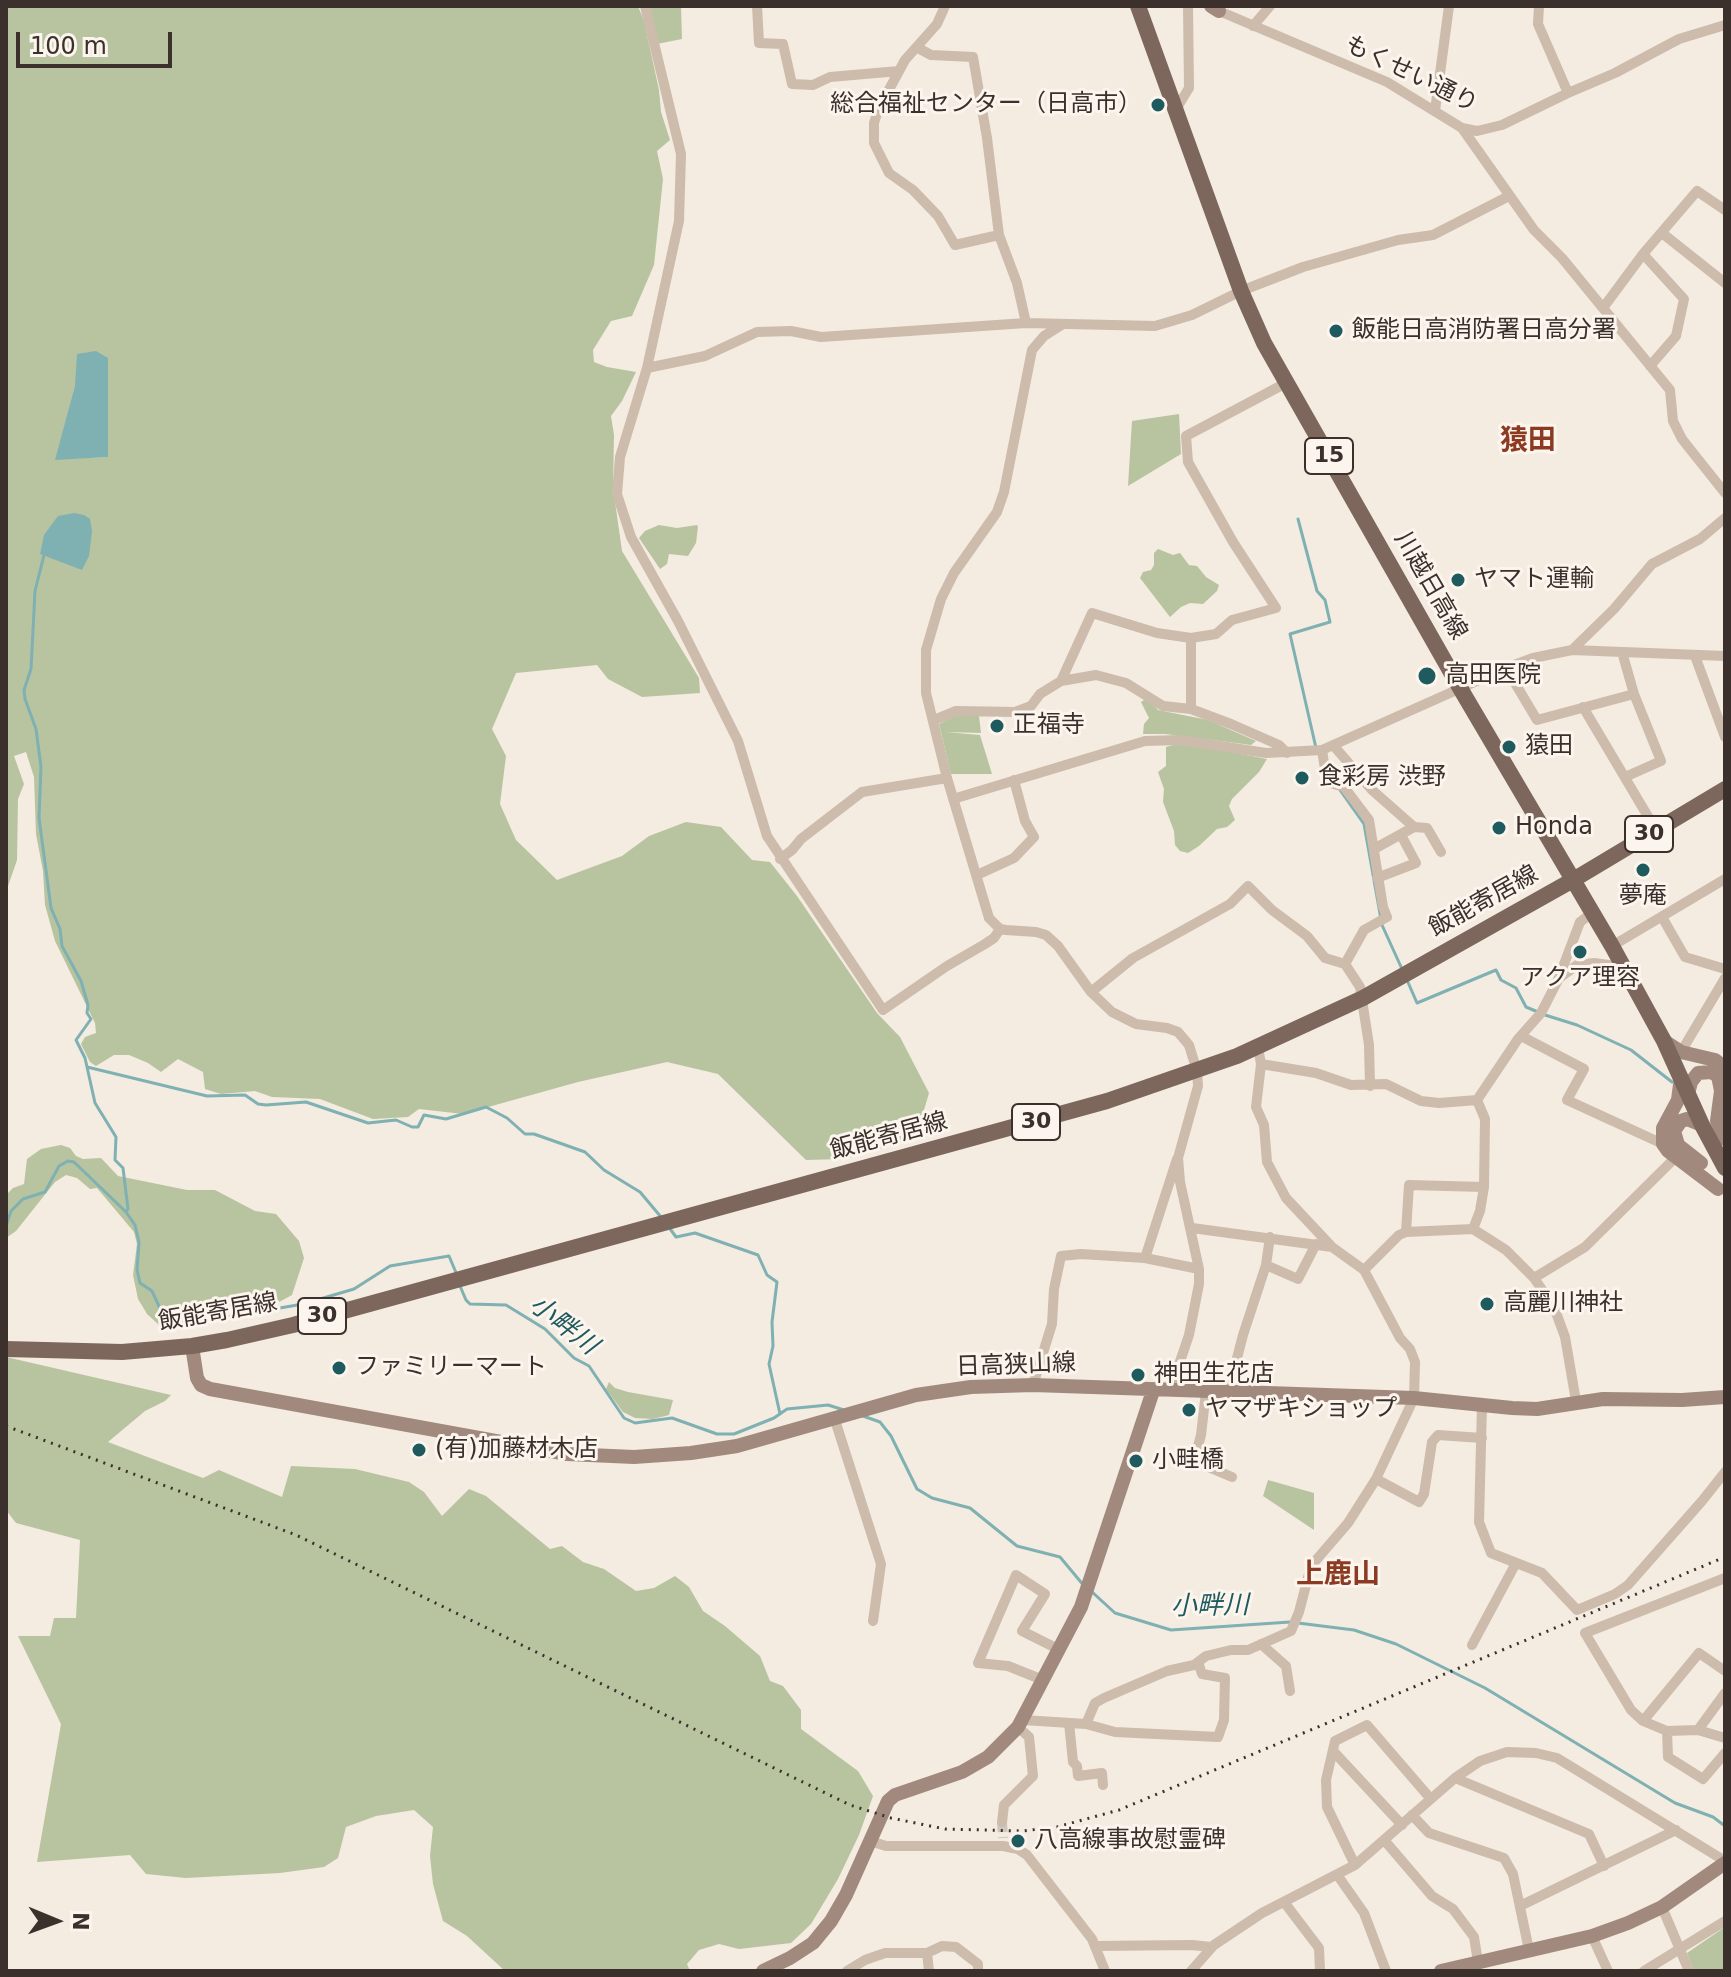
<!DOCTYPE html>
<html>
<head>
<meta charset="utf-8">
<style>
	body { margin:0 }
	#map { position:relative; width:1731px; height:1977px; overflow:hidden; background:#f4ebe1; font-family:"DejaVu Sans",sans-serif }
	canvas { display:block }
	.frame { position:absolute; inset:0; border:8px solid #3b302b; pointer-events:none }
	.north { position:absolute; left:16px; top:1881px; width:80px; height:80px; -webkit-text-stroke:6px #fbf5ee; paint-order:stroke; rotate:91deg; font-size:22px; font-weight:700; line-height:32px; text-align:center; color:#3b302b }
	.north::after { content:''; display:block; margin:auto; width:28px; height:36px; background:#3b302b; clip-path:polygon(50% 0,100% 100%,50% 72%,0 100%) }
	.scale { position:absolute; left:16px; top:32px; width:156px; height:36px; box-sizing:border-box; border:4px solid #3b302b; border-top:0; padding-left:10px; font-size:24px; line-height:28px; white-space:nowrap; color:#3b302b; -webkit-text-stroke:6px #fbf5ee; paint-order:stroke }
</style>
</head>
<body>
<div id="map">
<canvas width="1731" height="1977"></canvas>
<div class="frame"></div>
<div class="north">N</div>
<div class="scale">100 m</div>
</div>
<script>
const ctx = document.querySelector('canvas').getContext('2d');
ctx.lineJoin = 'round';
function paint(path, color) { ctx.fillStyle = color; ctx.fill(path, 'evenodd'); }
const shape = rows => new Path2D(rows.map(r => 'M' + r).join(''));
function stroke(path, color, width, dash) { ctx.strokeStyle = color; ctx.lineWidth = width; ctx.lineCap = dash ? 'butt' : 'round'; ctx.setLineDash(dash || []); ctx.stroke(path); }
function drawText(font, color, halo, rows, align = 'center') {
  ctx.font = font + ' "DejaVu Sans","Noto Sans JP",sans-serif'; ctx.lineWidth = 6; ctx.setLineDash([]); ctx.textBaseline = 'middle'; ctx.strokeStyle = halo; ctx.fillStyle = color; for (const [text, x, y, turn = 0] of rows) {
    ctx.save(); ctx.translate(x, y); ctx.rotate((+turn || 0) * Math.PI / 180); ctx.textAlign = isNaN(turn) ? turn : align; if (halo) ctx.strokeText(text, 0, 0); ctx.fillText(text, 0, 0); ctx.restore();
  }
}
paint(shape([
	[6,6,638,6,644,21,659,90,661,112,670,140,657,151,663,179,654,265,632,316,611,321,593,350,594,362,607,367,636,372,622,401,611,416,614,435,613,488,622,551,699,678,700,693,642,697,608,679,597,665,516,673,492,729,506,756,500,804,516,840,557,880,622,856,649,836,686,822,721,827,752,860,770,862,797,896,877,1013,900,1037,929,1093,919,1127,909,1140,844,1159,806,1160,718,1074,667,1062,578,1082,463,1114,419,1109,408,1117,373,1119,320,1099,272,1097,255,1091,221,1094,205,1089,203,1072,178,1059,161,1072,148,1063,129,1055,114,1055,96,1066,90,1062,81,1044,85,1037,96,1033,95,1023,55,941,45,905,43,871,36,834,34,777,26,752,14,756,24,784,18,799,17,860,6,892],
	[108,358,108,457,56,459,75,385],
	[648,6,681,6,682,39,657,44],
	[1179,414,1181,454,1128,486,1132,421],
	[659,525,677,528,697,525,698,527,696,543,688,556,669,554,667,564,660,569,639,538,645,531],
	[1158,549,1173,555,1180,553,1189,565,1197,566,1206,577,1219,585,1217,591,1203,604,1190,603,1181,607,1170,617,1140,578,1143,572,1151,570,1154,565,1154,553],
	[1147,698,1158,710,1208,720,1256,741,1251,745,1165,734,1143,734,1144,724,1149,718,1141,702],
	[956,715,979,716,981,733,946,732,980,735,992,774,951,774,939,724],
	[1173,745,1194,745,1267,759,1259,772,1232,799,1229,806,1235,820,1227,827,1217,829,1199,846,1188,853,1180,851,1175,845,1174,831,1163,802,1164,789,1158,772,1166,766,1166,747],
	[61,1145,70,1148,76,1156,83,1159,101,1158,118,1176,187,1190,215,1190,255,1211,276,1214,299,1241,304,1258,292,1295,279,1302,206,1316,170,1327,159,1325,147,1314,138,1299,133,1275,137,1244,134,1232,97,1188,90,1189,77,1178,66,1175,55,1182,16,1231,6,1238,6,1195,13,1188,24,1184,27,1159,41,1149],
	[6,1357,171,1395,165,1401,145,1411,108,1442,203,1478,219,1470,282,1497,291,1466,355,1469,409,1482,424,1492,442,1516,469,1489,486,1496,550,1549,562,1546,583,1562,604,1569,636,1591,654,1588,675,1576,689,1587,703,1611,725,1626,760,1656,770,1681,783,1686,801,1710,801,1729,858,1771,873,1796,859,1835,838,1879,811,1924,791,1943,739,1949,719,1944,699,1950,687,1964,690,1971,505,1971,467,1936,443,1921,433,1884,430,1856,433,1827,414,1810,376,1816,346,1827,338,1858,324,1867,280,1873,186,1878,146,1874,130,1855,37,1862,61,1724,18,1636,50,1636,54,1618,76,1618,80,1540,16,1523,6,1510],
	[609,1382,615,1388,628,1392,673,1400,669,1415,653,1419,635,1418,623,1412,606,1389],
	[1268,1480,1314,1493,1314,1530,1263,1496],
	[1725,1927,1725,1971,1694,1971,1687,1953]
]), '#b8c4a0');
paint(shape([
	[96,351,108,358,108,457,55,460,75,385,77,354],
	[74,513,84,515,90,519,92,531,89,556,82,570,40,554,44,535,58,516]
]), '#7fb0b2');
stroke(shape([
	[1298,519,1317,591,1325,600,1330,622,1290,634,1316,748],
	[44,555,35,591,31,669,24,690,25,699,36,729,41,767,39,818,51,908,60,929,62,946,81,981,88,1005,87,1013,91,1019,76,1040,85,1058,87,1067,207,1096,245,1095,258,1104,266,1105,306,1102,368,1123,396,1120,412,1127,418,1127,424,1115,446,1119,486,1107,507,1118,525,1134,534,1134,585,1152,604,1170,640,1192,661,1217],
	[1340,790,1364,824,1382,925,1402,969],
	[1407,980,1417,1003,1496,970,1501,980,1516,988,1526,1007,1538,1012],
	[1545,1015,1577,1025,1631,1050,1672,1082],
	[87,1067,95,1103,116,1137,115,1160,123,1168,128,1209,126,1212],
	[6,1226,11,1211,23,1199,45,1192,59,1166,68,1161,74,1162,126,1212,135,1225,139,1242,137,1270,140,1283,152,1291,164,1317,188,1324,303,1304,354,1289,390,1266,449,1256,457,1275],
	[668,1226,676,1237,695,1233,758,1255,767,1275,777,1282,772,1322,773,1346,769,1364,780,1414],
	[460,1286,466,1300,470,1304,506,1305,545,1329,574,1358,589,1366,624,1418,635,1423,672,1418,717,1434,734,1434,774,1418,787,1409,828,1405,844,1410],
	[863,1416,880,1422,891,1436,917,1489,932,1498,970,1508,1017,1546,1060,1557,1085,1587],
	[1091,1591,1115,1613,1171,1630,1290,1622,1354,1630,1396,1644,1485,1688,1675,1803,1713,1817,1725,1826]
]), '#7fb0b2', 3);
stroke(shape([
	[1002,1822,1003,1838]
]), '#cfc6bd', 10, [10, 5]);
stroke(shape([
	[645,6,681,154,679,221,647,368,620,457,617,494,631,537,678,621,738,741,767,836,883,1010,947,966,985,944,994,938,1000,929],
	[757,6,759,43,783,44,792,84,813,85,830,77,899,71],
	[945,6,937,24,905,60,878,110,874,123,874,143,889,173,913,190,938,216,955,245,999,235,1017,283,1026,323],
	[1539,6,1538,24,1568,93],
	[1219,11,1387,82,1462,128,1477,131,1502,125,1568,93,1615,73,1679,39,1725,25],
	[1253,26,1270,6],
	[918,48,931,55,973,57,987,138,999,235],
	[1175,111,1189,88,1188,6],
	[1435,111,1449,6],
	[1462,128,1534,230,1562,258,1670,390,1673,421,1682,439,1725,493],
	[1662,233,1725,283],
	[1643,254,1684,299,1676,336,1650,366],
	[1603,308,1643,254,1697,191,1725,210],
	[1063,324,1044,336,1032,350,1004,492,997,512,954,573,941,599,926,650,926,693,947,778,989,918,1000,929,1006,930,1036,932,1046,935,1058,946,1091,992,1112,1012,1136,1024,1167,1028,1178,1032,1189,1045,1197,1071,1198,1086,1178,1158,1180,1182,1199,1269,1199,1284,1189,1335,1170,1391],
	[647,368,705,356,757,332,791,331,821,337,1026,323,1155,326,1192,315,1241,291,1303,267,1398,240,1433,235,1509,196],
	[1572,650,1725,656],
	[1622,652,1634,694,1661,761,1625,777],
	[1695,656,1725,737],
	[1506,668,1537,720,1634,694],
	[1061,681,1092,613,1157,633,1191,638,1216,634,1232,620,1276,608,1233,542,1188,462,1186,436,1286,383],
	[1583,707,1656,830],
	[1191,709,1191,638],
	[934,720,956,711,1015,712,1031,706,1040,694,1061,681,1096,675,1126,683,1163,706,1191,709,1231,724,1279,745,1287,753],
	[1333,745,1372,790,1414,827],
	[1322,750,1327,782,1344,787,1369,820,1383,907,1387,917,1364,930,1345,964],
	[953,799,1145,741,1180,740,1266,753,1322,750,1506,668,1533,658,1572,650,1614,609,1652,564,1700,539,1725,518],
	[1374,849,1414,827,1427,828,1441,852],
	[780,859,792,850,801,839,862,792,947,778],
	[977,875,1014,858,1034,837,1025,821,1014,780],
	[1377,878,1416,863,1401,835],
	[1662,917,1685,957,1725,969],
	[1612,946,1725,879],
	[1558,979,1577,965,1594,963,1623,967],
	[1091,992,1133,958,1230,904,1248,886,1272,910,1307,936,1325,958,1345,964,1360,987,1369,1045,1370,1086],
	[1521,1036,1584,1069,1567,1100,1663,1144],
	[1258,1047,1261,1064,1256,1107,1264,1125,1267,1162,1286,1198,1332,1247],
	[1681,1052,1725,978],
	[1261,1064,1316,1073,1351,1085,1386,1084,1421,1101,1439,1103,1477,1100,1485,1119,1484,1187,1480,1211,1473,1229,1406,1232,1399,1235,1364,1270],
	[1477,1100,1518,1039,1541,1013,1558,980,1580,922,1592,913],
	[1473,1229,1506,1250,1534,1278,1554,1307,1565,1337,1576,1401],
	[1406,1232,1409,1185,1484,1187],
	[1145,1258,1199,1269],
	[1266,1265,1298,1279,1316,1244],
	[1534,1278,1585,1247,1676,1157],
	[1033,1385,1052,1324,1054,1289,1061,1256,1081,1254,1145,1258,1177,1159],
	[1206,1392,1201,1435,1194,1461,1232,1477],
	[1228,1393,1243,1335,1266,1265,1270,1237],
	[1482,1405,1479,1522,1491,1553,1542,1573,1577,1610,1615,1594,1628,1585,1702,1501,1725,1472],
	[834,1417,881,1564,873,1621],
	[1376,1479,1419,1502,1424,1494,1432,1442,1438,1435,1482,1438],
	[1725,1578,1585,1633,1631,1710,1643,1721,1667,1731,1698,1730,1725,1738],
	[1261,1644,1286,1666,1290,1691],
	[1472,1645,1516,1563],
	[1043,1680,1008,1666,978,1663,1016,1575,1045,1594,1022,1631,1060,1650],
	[1023,1720,1086,1724,1095,1703,1104,1698,1167,1671,1194,1665,1206,1656,1231,1650,1248,1650,1291,1631,1299,1612,1311,1566,1348,1523,1376,1479,1414,1398,1415,1362,1410,1349,1400,1338,1364,1270,1332,1247,1192,1228],
	[1643,1721,1699,1653,1725,1671],
	[1069,1723,1073,1762,1077,1766,1078,1776,1102,1773,1103,1785],
	[1086,1724,1115,1732,1218,1737,1224,1720,1225,1678,1202,1674,1198,1662],
	[1698,1730,1725,1693],
	[1667,1731,1668,1757,1703,1779,1725,1753],
	[1334,1752,1402,1825],
	[1455,1778,1589,1834,1604,1866],
	[1412,1815,1429,1833,1504,1858,1513,1874,1529,1950],
	[1002,1822,1004,1805,1033,1776,1029,1737,1018,1727],
	[870,1841,886,1846,1003,1846,1018,1849,1027,1855,1092,1939,1105,1971],
	[1385,1841,1432,1896,1453,1909,1474,1937,1478,1962],
	[1355,1865,1327,1807,1326,1780,1335,1741,1367,1725,1430,1798],
	[1338,1876,1364,1913,1386,1971],
	[1284,1902,1319,1948,1320,1971],
	[1520,1906,1676,1830],
	[1662,1907,1689,1971],
	[1592,1936,1608,1971],
	[1096,1946,1192,1945,1211,1947],
	[927,1953,929,1971],
	[847,1971,865,1960,885,1953,927,1953,942,1946,956,1947,978,1964,978,1971],
	[1191,1971,1214,1945,1262,1913,1355,1865,1455,1778,1480,1761,1507,1752,1536,1753,1557,1758,1725,1861],
	[1644,1971,1725,1921]
]), '#cdbbac', 10);
stroke(shape([
	[1211,6,1219,11],
	[1664,1041,1681,1052,1715,1060,1725,1068],
	[1681,1077,1678,1100,1663,1128,1663,1144,1668,1151,1718,1189],
	[1688,1094,1691,1082,1698,1073,1711,1072,1718,1076,1721,1091,1717,1121,1725,1139],
	[1701,1163,1678,1145,1674,1131,1681,1121,1687,1119,1702,1125],
	[192,1346,197,1378,201,1385,210,1389,567,1454,634,1457,691,1453,737,1446,916,1395,971,1387,1033,1385,1414,1398,1512,1408,1537,1409,1603,1399,1682,1400,1725,1397],
	[763,1971,790,1958,813,1943,831,1921,846,1895,888,1801,895,1795,962,1772,988,1757,1018,1727,1081,1607,1153,1391],
	[1441,1971,1592,1936,1628,1923,1662,1907,1725,1863]
]), '#a18a7d', 14);
stroke(shape([
	[1138,6,1241,291,1264,343,1460,688,1612,946,1664,1041,1702,1125,1725,1168],
	[6,1349,122,1352,192,1346,227,1340,293,1325,1107,1101,1237,1056,1363,998,1573,880,1725,789]
]), '#7d675c', 16);
stroke(shape([
	[6,1426,296,1535,850,1805,891,1818,945,1829,1023,1831,1057,1827,1119,1810,1725,1557]
]), '#3b302b', 3, [2, 6]);
for (const [x, y, r, color] of [
	[1158,105,8,"#1f5a5e"],
	[1336,331,8,"#1f5a5e"],
	[1458,580,8,"#1f5a5e"],
	[1427,676,10,"#1f5a5e"],
	[997,726,8,"#1f5a5e"],
	[1509,747,8,"#1f5a5e"],
	[1302,778,8,"#1f5a5e"],
	[1499,828,8,"#1f5a5e"],
	[1643,870,8,"#1f5a5e"],
	[1580,952,8,"#1f5a5e"],
	[1487,1304,8,"#1f5a5e"],
	[339,1368,8,"#1f5a5e"],
	[1138,1375,8,"#1f5a5e"],
	[1189,1410,8,"#1f5a5e"],
	[419,1450,8,"#1f5a5e"],
	[1136,1461,8,"#1f5a5e"],
	[1018,1841,8,"#1f5a5e"]
]) { const dot = new Path2D(); dot.arc(x, y, r, 0, 2 * Math.PI); ctx.fillStyle = color; ctx.fill(dot); stroke(dot, '#fbf5ee', 3); }
for (const [x, y, w] of [
	[1329,456,48],
	[1649,834,48],
	[1036,1122,48],
	[322,1316,48]
]) { const box = new Path2D(); box.roundRect(x - w / 2, y - 18, w, 36, 6); ctx.fillStyle = '#fbf5ee'; ctx.fill(box); stroke(box, '#3b302b', 2); }
drawText('bold 22px', '#3b302b', null, [
	["15",1329,456],
	["30",1649,834],
	["30",1036,1122],
	["30",322,1316]
]);
drawText('24px', '#3b302b', '#fbf5ee', [
	["もくせい通り",1411,75,26],
	["川越日高線",1430,586,60],
	["飯能寄居線",1484,902,-29],
	["飯能寄居線",889,1137,-15],
	["飯能寄居線",218,1313,-10],
	["日高狭山線",1016,1366,-2]
]);
drawText('24px', '#3b302b', '#fbf5ee', [
	["総合福祉センター（日高市）",1142,105,"right"],
	["飯能日高消防署日高分署",1352,331],
	["ヤマト運輸",1474,580],
	["高田医院",1445,676],
	["正福寺",1013,726],
	["猿田",1525,747],
	["食彩房 渋野",1318,778],
	["Honda",1515,828],
	["夢庵",1643,897,"center"],
	["アクア理容",1580,979,"center"],
	["高麗川神社",1503,1304],
	["ファミリーマート",355,1368],
	["神田生花店",1154,1375],
	["ヤマザキショップ",1205,1410],
	["(有)加藤材木店",435,1450],
	["小畦橋",1152,1461],
	["八高線事故慰霊碑",1034,1841]
], 'left');
drawText('italic 26px', '#1f5a5e', '#fbf5ee', [
	["小畔川",563,1326,38],
	["小畔川",1210,1607,-1]
]);
drawText('bold 28px', '#8c3b22', '#fbf5ee', [
	["猿田",1528,442],
	["上鹿山",1338,1576]
]);
</script>
</body>
</html>
